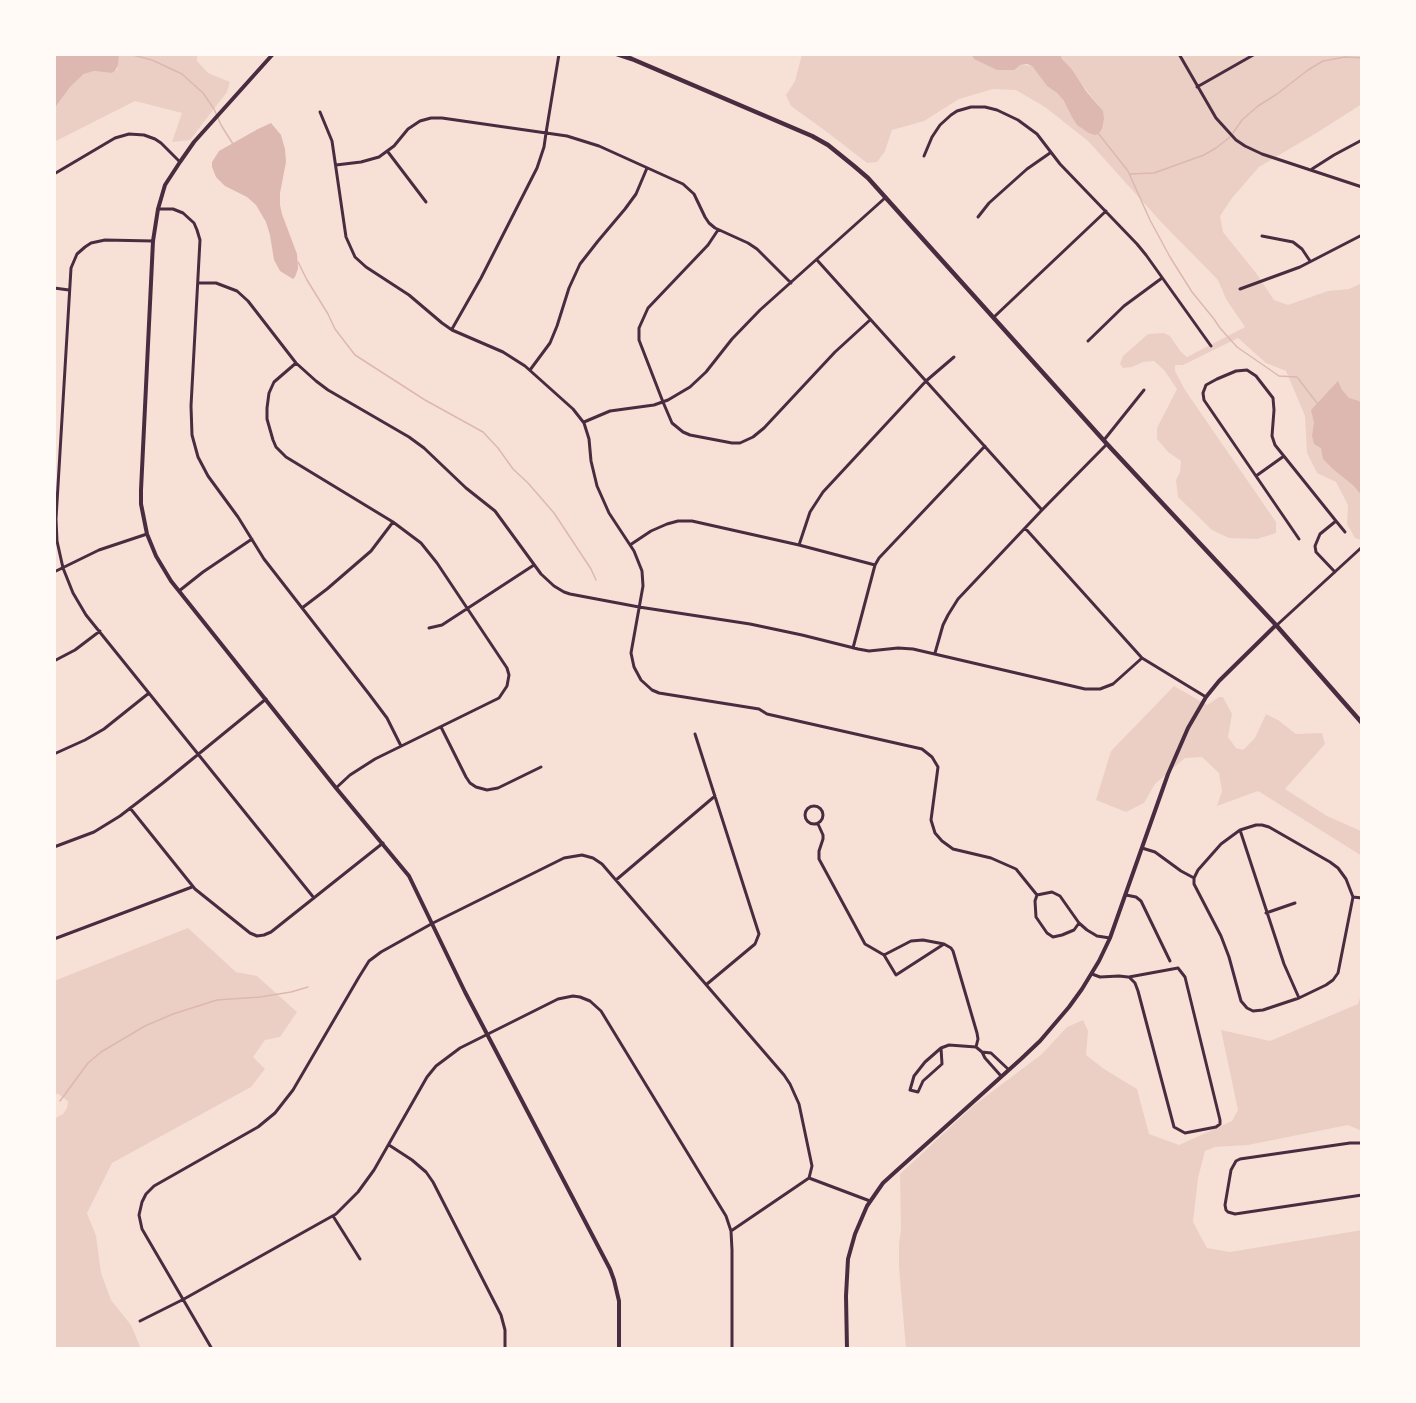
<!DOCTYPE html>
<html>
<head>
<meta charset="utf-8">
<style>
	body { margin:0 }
	#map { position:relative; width:1416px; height:1403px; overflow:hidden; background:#f7e1d7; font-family:"PT Sans Narrow",sans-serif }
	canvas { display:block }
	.frame { position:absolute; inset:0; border:56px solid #fffaf5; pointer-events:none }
</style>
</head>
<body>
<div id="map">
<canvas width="1416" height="1403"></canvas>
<div class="frame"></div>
</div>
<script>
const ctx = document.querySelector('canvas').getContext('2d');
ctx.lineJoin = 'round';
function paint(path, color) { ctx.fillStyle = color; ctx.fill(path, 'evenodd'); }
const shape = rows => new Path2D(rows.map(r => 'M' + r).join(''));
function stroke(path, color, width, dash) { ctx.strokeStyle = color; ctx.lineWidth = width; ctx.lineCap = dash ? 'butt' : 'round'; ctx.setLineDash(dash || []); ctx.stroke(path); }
paint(shape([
	[119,54,197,54,197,61,208,73,230,82,227,92,190,140,172,142,182,113,135,101,54,142,54,109,71,86,84,74,94,71,112,73,117,70],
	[802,54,971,54,974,59,1032,66,1047,86,1057,93,1064,101,1099,106,1077,78,1071,68,1062,59,1060,54,1362,54,1362,104,1318,132,1259,167,1232,198,1220,216,1223,232,1256,273,1274,300,1288,305,1328,291,1349,289,1362,283,1362,540,1355,538,1347,524,1348,505,1336,482,1317,473,1307,453,1305,416,1286,371,1266,363,1238,338,1183,365,1175,365,1175,371,1185,390,1276,522,1276,533,1257,539,1229,538,1212,530,1178,497,1176,480,1180,472,1181,461,1168,452,1157,439,1157,428,1177,389,1164,370,1154,361,1143,362,1132,367,1123,368,1120,364,1123,356,1148,334,1164,333,1170,336,1181,352,1187,357,1245,327,1226,299,1218,280,1162,223,1088,141,1045,107,1016,90,993,89,959,99,924,121,892,130,885,151,877,162,867,163,827,132,791,106,786,95,795,81],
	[1174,686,1207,705,1219,697,1223,697,1232,714,1228,737,1236,748,1243,750,1255,738,1266,714,1278,720,1296,734,1322,733,1325,744,1285,789,1327,816,1361,831,1362,856,1258,791,1217,806,1222,791,1219,773,1202,757,1185,758,1155,784,1144,803,1126,812,1096,800,1111,751],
	[188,928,236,972,257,976,297,1012,280,1037,265,1040,253,1057,265,1069,251,1087,112,1163,87,1213,96,1236,101,1273,111,1300,131,1325,141,1349,54,1349,54,1119,63,1114,67,1108,68,1101,58,1094,54,1094,54,981],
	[1362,991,1362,1131,1348,1125,1248,1145,1215,1147,1205,1151,1198,1178,1193,1222,1207,1248,1230,1252,1362,1230,1362,1349,906,1349,899,1267,899,1243,901,1230,900,1174,973,1106,1042,1054,1067,1027,1083,1020,1088,1031,1086,1055,1104,1069,1137,1089,1149,1134,1179,1145,1232,1121,1238,1110,1221,1030,1270,1041,1358,1004]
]), '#ebcfc5');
paint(shape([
	[54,54,119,54,119,55,118,65,115,71,112,73,94,71,84,74,71,86,54,109],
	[971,54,1060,54,1062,59,1071,68,1086,91,1103,111,1104,119,1102,129,1098,134,1095,135,1089,133,1077,125,1072,117,1064,101,1057,93,1047,86,1032,66,1027,64,1020,65,1014,70,997,70,974,59],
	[271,123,281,135,285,149,286,162,280,193,280,205,282,214,297,254,298,269,295,277,293,279,280,271,274,260,270,235,266,222,256,205,247,197,225,186,216,177,212,167,212,162,219,151,258,129],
	[1338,381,1342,390,1349,398,1359,401,1362,405,1362,496,1354,486,1333,469,1323,459,1321,448,1314,444,1312,436,1314,423,1311,410]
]), '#dcb8b0');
stroke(shape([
	[119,55,129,54,152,60,182,74,203,93,214,109,221,125,233,144],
	[1098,133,1128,171,1150,220,1170,257,1192,292,1214,319,1220,328,1237,347,1279,376,1297,377,1317,403],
	[1233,133,1242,120,1258,106,1277,94,1308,70,1323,61,1345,57,1362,58],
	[1130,174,1154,173,1204,155,1216,148,1230,137],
	[298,262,307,280,328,314,335,329,355,355,425,400,483,432,498,448,513,469,528,483,554,513,591,569,596,580],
	[60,1101,88,1063,101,1052,145,1026,173,1014,217,1000,260,997,291,992,308,987]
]), '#dcb8b0', 1.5);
stroke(shape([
	[1179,54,1216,118,1236,140,1245,146,1262,154,1362,187],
	[1197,87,1255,54],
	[320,112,332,141,346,237,355,257,366,267,409,295,442,323,452,330,503,352,525,366,573,409,584,423,589,439,591,461,597,486,609,513,634,551,642,571,643,586,631,653,634,667,641,680,652,690,659,693,759,709,767,714,922,749,932,757,938,767,931,820,935,833,942,841,953,849,991,858,1016,869,1037,895,1035,901,1036,917,1047,933,1053,937,1062,935,1074,930,1079,923],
	[388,152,426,202],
	[924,156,932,137,940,125,951,115,957,111,971,107,985,107,997,110,1018,120,1037,134,1060,164,1137,244,1146,255,1211,346],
	[336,165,361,162,379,157,394,146,408,129,420,121,431,118,442,118,567,136,599,146,683,184,694,194,705,217,709,223,715,228,748,243,757,249,791,283],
	[1312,169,1334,155,1362,140],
	[54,174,115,138,129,134,144,135,155,139,161,143,180,162],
	[158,209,173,209,183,213,194,223,197,230,200,240,191,406,192,435,198,457,208,476,238,517,264,559,369,694,387,718,401,746],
	[978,217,989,203,1027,169,1050,153],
	[718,230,708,245,648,308,639,328,639,340,663,402,672,423,683,432,690,435,732,443,740,443,753,437,764,428,835,352,870,320],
	[1262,236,1293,242,1302,249,1310,261],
	[153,241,105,240,91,243,85,247,77,254,71,268,56,519,57,541,63,568,73,593,86,615,314,898],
	[817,260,1042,510],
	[198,283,216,283,237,291,248,301,296,363,316,381,328,390,409,437,424,448,466,488,495,511,541,574,554,586,564,592,570,594,639,607,750,624,802,635,858,649,869,651,898,648,913,649,1085,689,1100,689,1113,684,1142,658],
	[54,288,69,290],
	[1240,289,1300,267,1362,235],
	[994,317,1106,211],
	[452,329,481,278,537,168,544,147,546,133,559,54],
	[1088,341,1124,306,1162,278],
	[296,363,274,382,269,393,267,408,267,419,273,440,276,447,286,457,393,522,421,543,437,563,507,668,509,675,507,686,499,698,375,759,350,775,336,788],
	[530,370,550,343,557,326,569,288,580,264,598,241,625,209,636,194,647,168],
	[584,422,610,411,654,405,668,400,690,387,706,372,732,339,760,310,885,198],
	[1104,440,1144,390],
	[1256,476,1284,456],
	[1336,521,1345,532],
	[1025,528,1142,658,1206,697],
	[1299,539,1204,400,1203,393,1206,385,1217,379,1236,371,1247,370,1256,376,1273,398,1274,410,1272,436,1275,445,1336,521,1320,534,1315,546,1316,552,1335,572],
	[630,545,651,531,667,524,678,521,692,521,799,545,875,565],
	[799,545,810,512,823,492,926,381,954,357],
	[54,572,99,550,147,534],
	[179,591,203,572,252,539],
	[302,608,327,589,371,551,393,522],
	[1277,625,1362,547],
	[429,628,442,625,534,565],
	[853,648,875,565,879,558,985,446],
	[935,653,943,625,948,615,958,599,1042,510,1107,444],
	[54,661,75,650,100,631],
	[441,727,466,777,470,783,476,787,487,790,498,788,541,767],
	[695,734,759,934,755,944,707,984],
	[54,754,85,740,104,729,149,693],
	'805 815a9 9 0 1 1 18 0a9 9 0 1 1-18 0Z',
	[130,808,195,889,250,933,257,936,264,935,271,932,383,843],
	[818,824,823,835,823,839,819,851,819,859,865,944,884,955],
	[1240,830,1284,964,1299,998],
	[54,847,94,832,120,816,163,783,266,699],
	[1142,848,1155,852,1181,871,1194,878,1194,884,1221,936,1229,957,1241,1001,1247,1008,1253,1011,1263,1010,1299,998,1326,985,1333,980,1338,973,1353,897,1346,879,1338,868,1330,862,1269,827,1262,825,1256,825,1240,830,1221,844,1198,870,1194,878],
	[616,880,715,796],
	[1037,895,1052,892,1060,896,1079,923,1087,930,1097,936,1110,938],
	[1126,895,1136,897,1141,901,1170,961],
	[1353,897,1362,898],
	[1266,913,1295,903],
	[54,939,192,887],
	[944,944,896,975,884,955,911,941,923,940,944,944,951,948,953,951,977,1033,978,1039,976,1047],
	[1178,968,1185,977,1220,1120,1220,1124,1216,1127,1185,1133,1174,1127,1138,991,1135,983,1129,977,1178,968],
	[1092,974,1100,977,1119,976,1128,977],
	[941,1048,942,1064,923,1081,918,1092,910,1090,914,1076,925,1062,941,1048,949,1045,976,1047,982,1052,985,1058,1001,1076],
	[982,1052,991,1053,1008,1069],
	[1362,1143,1350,1143,1240,1159,1236,1161,1231,1170,1225,1205,1226,1210,1228,1212,1235,1214,1362,1195],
	[389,1145,412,1160,426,1172,433,1182,501,1315,505,1330,505,1349],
	[333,1216,360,1259],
	[731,1231,809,1178,870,1201],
	[140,1321,184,1299,336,1214,358,1192,374,1170,427,1077,436,1066,460,1048,558,999,573,996,580,997,590,1001,601,1011,726,1216,731,1231,732,1250,732,1349],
	[212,1349,142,1229,139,1215,142,1202,146,1194,154,1186,258,1127,275,1113,293,1090,359,977,369,961,381,952,433,923,564,858,582,855,593,858,602,864,784,1075,790,1084,799,1104,812,1166,809,1178]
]), '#4a2c40', 3);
stroke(shape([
	[273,54,194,142,180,162,165,185,158,209,153,241,141,490,141,504,147,534,156,556,171,581,336,788,409,876,465,992,610,1269,614,1280,619,1301,619,1349],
	[847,1349,846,1296,848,1259,855,1234,867,1206,883,1183,894,1173,1021,1059,1040,1041,1069,1007,1082,989,1099,961,1110,938,1168,774,1188,728,1206,697,1219,681,1276,625]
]), '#4a2c40', 4);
stroke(shape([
	[617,54,632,59,812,136,828,145,854,166,868,178,1107,444,1276,625,1362,723]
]), '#4a2c40', 4.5);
</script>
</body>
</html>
